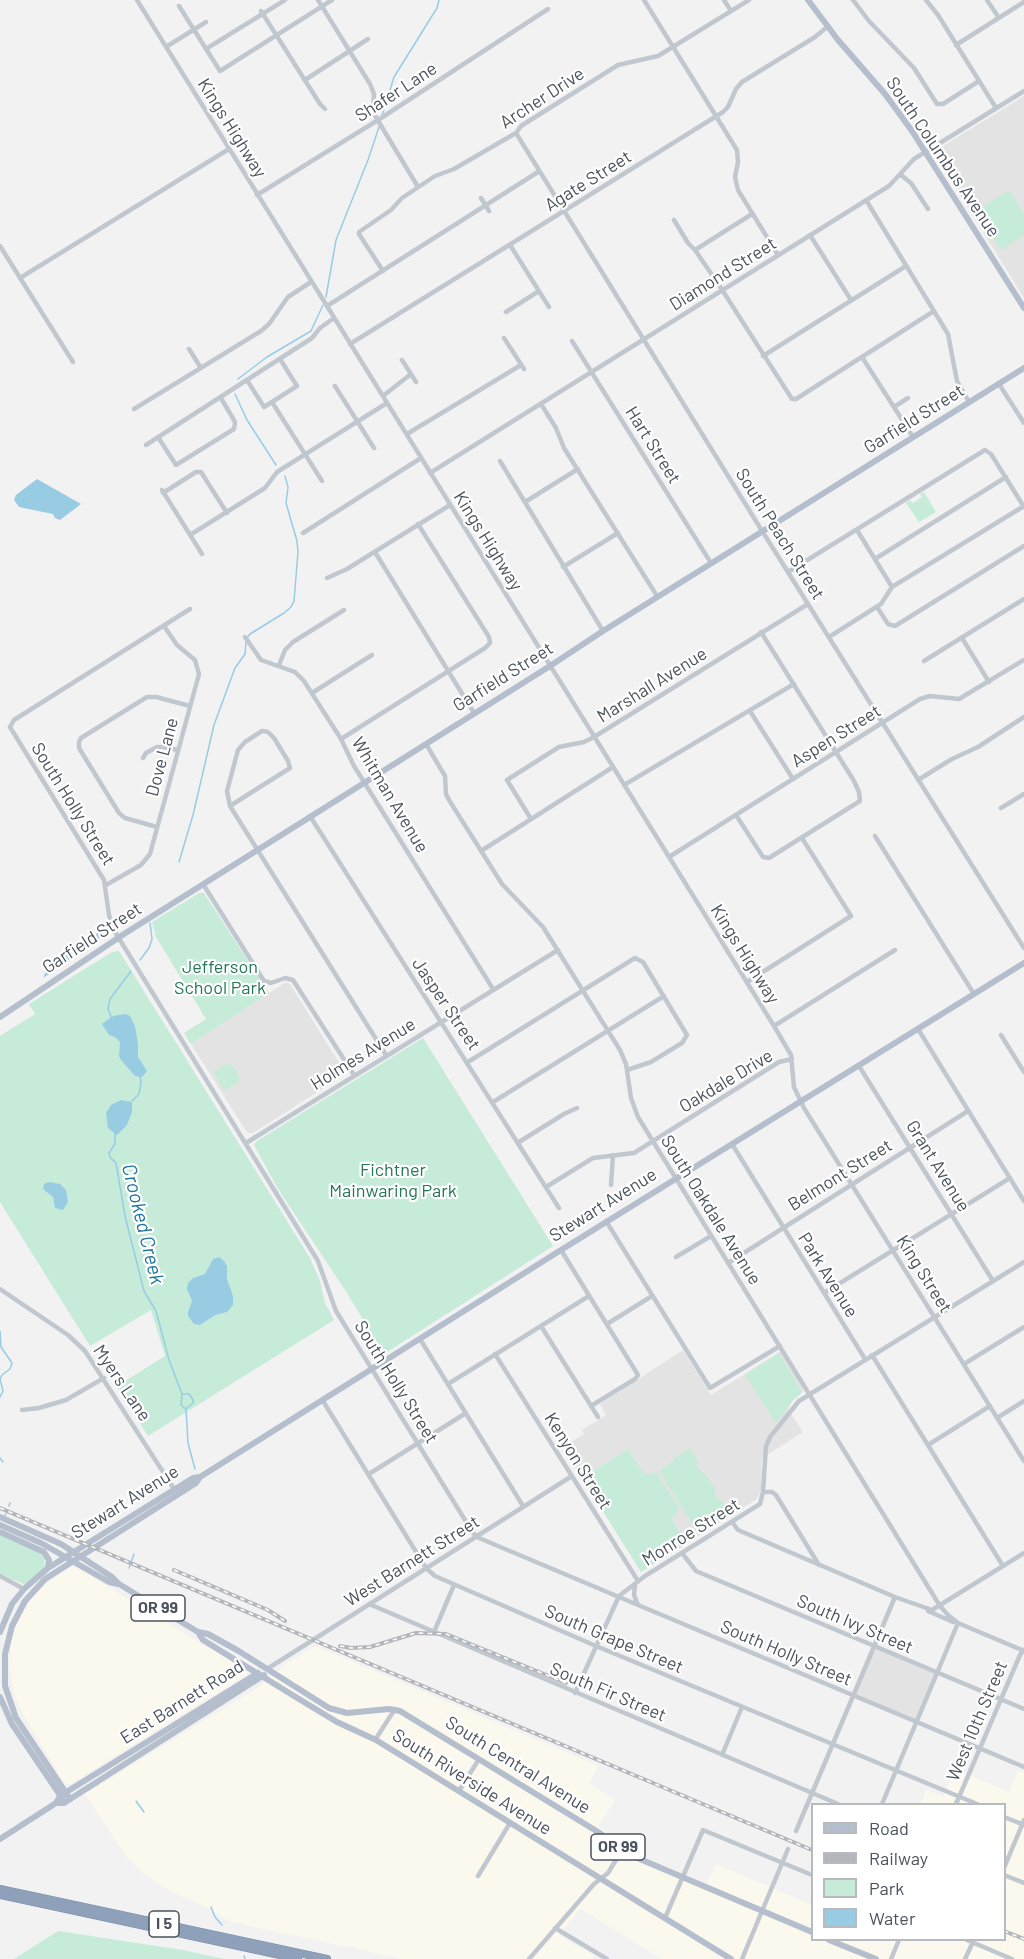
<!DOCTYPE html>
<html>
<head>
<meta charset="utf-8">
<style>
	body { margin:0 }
	#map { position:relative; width:1024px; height:1959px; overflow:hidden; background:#f3f2f2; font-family:Barlow,sans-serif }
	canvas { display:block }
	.legend { position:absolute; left:811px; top:1803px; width:195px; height:138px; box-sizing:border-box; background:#fff; border:2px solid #b7babe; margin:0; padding:8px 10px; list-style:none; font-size:18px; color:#4b535d }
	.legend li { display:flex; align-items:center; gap:12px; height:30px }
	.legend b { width:30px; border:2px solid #b7babe }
</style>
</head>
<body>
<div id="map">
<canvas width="1024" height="1959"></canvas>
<ul class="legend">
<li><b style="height:8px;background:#b5becc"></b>Road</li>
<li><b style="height:8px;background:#b4b6bb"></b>Railway</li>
<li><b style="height:16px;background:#c6ebd8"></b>Park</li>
<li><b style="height:16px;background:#98cce3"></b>Water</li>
</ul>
</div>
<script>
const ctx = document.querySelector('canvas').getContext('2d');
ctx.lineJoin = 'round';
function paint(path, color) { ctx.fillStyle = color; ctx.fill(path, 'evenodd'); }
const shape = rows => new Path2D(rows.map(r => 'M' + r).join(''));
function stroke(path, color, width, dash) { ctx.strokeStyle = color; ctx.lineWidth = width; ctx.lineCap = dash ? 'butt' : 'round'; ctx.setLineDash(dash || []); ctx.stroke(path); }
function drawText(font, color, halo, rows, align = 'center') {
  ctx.font = font + ' Barlow,sans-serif'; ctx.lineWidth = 4.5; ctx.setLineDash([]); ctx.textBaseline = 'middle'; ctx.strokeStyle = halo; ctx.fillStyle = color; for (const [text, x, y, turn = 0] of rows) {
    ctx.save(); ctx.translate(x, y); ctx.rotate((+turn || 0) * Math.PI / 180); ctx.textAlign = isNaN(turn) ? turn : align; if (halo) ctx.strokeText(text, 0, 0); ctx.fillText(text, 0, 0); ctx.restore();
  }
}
paint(shape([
	[73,1567,81,1570,127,1598,248,1672,246,1675,70,1784,65,1783,22,1713,13,1690,9,1659,12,1638,17,1624,30,1601,46,1584,69,1568],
	[315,1646,599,1766,589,1783,615,1800,598,1827,636,1854,707,1884,716,1864,812,1905,812,1940,1004,1940,1004,1804,920,1804,926,1790,943,1796,955,1769,1009,1792,1018,1771,1024,1773,1024,1959,662,1959,581,1909,558,1935,594,1956,592,1959,404,1959,231,1922,208,1908,168,1890,144,1874,125,1855,85,1794,259,1687,286,1664]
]), '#fbf8ee');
paint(shape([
	[1024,96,1024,298,937,158,936,154,938,149],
	[286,982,290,984,346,1074,253,1133,249,1133,246,1131,191,1044],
	[683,1350,711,1395,781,1351,804,1388,801,1394,793,1400,788,1409,803,1432,762,1458,761,1490,757,1499,687,1543,672,1519,679,1508,656,1471,651,1474,644,1474,628,1449,582,1478,563,1447,584,1434,582,1430,606,1415,600,1404],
	[874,1647,937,1673,916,1722,852,1696]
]), '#e4e3e3');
paint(shape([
	[1009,190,1024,214,1024,235,1001,250,976,211],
	[924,492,936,512,919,522,906,503,910,500,913,503,922,497,920,494],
	[199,893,204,893,269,993,191,1044,184,1033,206,1019,156,937,152,922],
	[119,951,310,1258,320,1281,325,1303,334,1320,148,1436,117,1386,165,1356,151,1310,90,1346,0,1202,0,1036,35,1014,29,1004,112,952],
	[423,1038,553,1246,384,1354,347,1293,278,1189,254,1145,257,1141],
	[228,1064,236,1069,239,1078,238,1083,226,1089,222,1088,214,1072,223,1065],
	[779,1353,802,1392,792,1401,776,1423,745,1375],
	[690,1448,698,1462,696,1464,702,1473,704,1472,716,1491,714,1493,720,1502,722,1501,729,1511,727,1514,698,1533,660,1472,660,1470,673,1462,674,1458],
	[628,1449,644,1474,651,1474,656,1471,679,1508,672,1519,687,1544,641,1572,582,1478],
	[0,1535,40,1553,45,1558,44,1570,26,1585,0,1574],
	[58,1931,183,1950,224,1959,14,1959]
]), '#c6ebd8');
paint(shape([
	[37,479,81,504,60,520,55,518,53,514,19,507,14,500,16,495],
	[104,929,107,931,105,934,64,964,43,978,50,963],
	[126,1014,130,1016,135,1026,138,1044,138,1057,147,1071,142,1077,135,1076,121,1060,119,1056,120,1042,115,1037,109,1035,102,1024,113,1016],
	[121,1100,132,1102,132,1112,127,1125,117,1135,108,1128,106,1113,111,1105],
	[49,1182,60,1184,66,1190,68,1202,63,1210,55,1208,53,1197,43,1189,44,1184],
	[219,1257,224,1261,227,1266,227,1279,233,1296,233,1305,227,1312,215,1315,200,1325,194,1324,188,1316,188,1312,192,1301,187,1289,188,1283,193,1278,205,1274,213,1259]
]), '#98cce3');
stroke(shape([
	[382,116,394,77,437,8,439,0],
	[326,297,336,240,368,160,379,127],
	[238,379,267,357,311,331,323,305],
	[235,394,247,420,276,465],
	[247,638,250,634,284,613,291,607,294,601,298,552,297,541,286,503,288,487,285,476],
	[179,862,193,815,214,725,235,668,245,654,246,642],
	[140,960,149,948,152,939,150,923],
	[112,1019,108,1009,110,999,131,971],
	[132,1101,139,1094,141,1083,140,1076],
	[115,1133,115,1144,109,1153,110,1157,116,1163,125,1216,144,1291,156,1311,169,1360,182,1394,181,1405,186,1409,188,1443,195,1469],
	[0,1331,1,1347,12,1363,10,1369,2,1375,0,1379,3,1391,0,1397],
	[183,1394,189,1394,193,1400,193,1403,187,1408],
	[0,1458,3,1462],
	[9,1506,10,1503],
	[5,1515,6,1514],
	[129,1568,134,1554],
	[136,1801,144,1812],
	[211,1907,215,1917,222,1925],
	[244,1956,245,1959]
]), '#98cce3', 1.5);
const highway = shape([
	[0,1889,327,1959],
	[0,1895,298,1959]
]);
stroke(highway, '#7a8ba5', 8);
stroke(shape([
	[137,0,774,1026,791,1055,794,1087,804,1108,1024,1461],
	[318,0,370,84,374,94,373,109,374,114,418,187],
	[644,0,737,150,738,162,735,177,738,190,778,255],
	[724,0,731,11],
	[853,0,869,21,914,68,937,104,943,104,979,81],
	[926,0,938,15,996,108],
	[987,0,999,18],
	[179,6,220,71,332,0],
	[261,11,320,104,325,109],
	[956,45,1024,2],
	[166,47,206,22],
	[206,49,285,0],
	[305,80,368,39],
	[516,133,759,526,1024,948],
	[901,175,911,183,928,209],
	[257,195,378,120,548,9],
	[481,198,489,211],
	[866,200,948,334,957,381,969,402],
	[674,220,688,243,695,250,719,285,792,399,796,399,934,311],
	[810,235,851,300],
	[510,245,549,307],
	[0,246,73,362],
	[695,250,752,214],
	[383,271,359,234,359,232,391,210,402,198,435,176,454,169,516,133,521,126,618,65,658,56,749,0],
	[20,278,229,149],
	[327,306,538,172],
	[506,312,539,291],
	[504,338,524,369],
	[572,341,711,563],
	[350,344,723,112,728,107,736,89,742,82,815,37,827,27],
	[189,349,201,368],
	[763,356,906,266],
	[862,357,913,437],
	[402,360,416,382],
	[247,380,264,407,272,402,297,386,280,359],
	[999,384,1024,423],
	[335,386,374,448],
	[383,396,411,374],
	[272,402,322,481],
	[541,404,556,428,564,448,657,596],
	[894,407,908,398],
	[134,409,261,331,269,324,288,297,311,282],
	[407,434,521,365],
	[158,437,176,465,234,429,235,422,221,398],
	[146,445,312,338,320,328,334,318],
	[500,461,603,631],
	[430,473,889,186,914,159,1024,91],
	[162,490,202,554],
	[163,493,196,472,201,472,227,513],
	[525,502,578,469],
	[857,530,892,587],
	[303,533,421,458],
	[190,535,265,488,277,472,387,403],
	[375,552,474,713],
	[875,559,1006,477],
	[563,567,618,533],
	[788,572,985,450,991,454,1024,507],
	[327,578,347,569,450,505],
	[877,607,888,624,895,626,1024,546],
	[190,609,14,720,10,727,104,880,109,915,115,932,318,1261,336,1311,473,1533,479,1538,638,1605,1024,1767],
	[245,637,261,660,295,672,304,681,341,739,354,766,493,989],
	[829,637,881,604,892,587,1024,506],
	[962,638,989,682],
	[924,661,1024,599],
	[279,665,285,650,293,642,344,610],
	[312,693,372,655],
	[750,711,793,779],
	[262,731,268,732,274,738,288,761,290,768,230,806,227,791,238,750,245,742,262,731],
	[341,739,485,648,490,643,489,637,418,524],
	[426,744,445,776,446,794,449,800,502,884,543,927,620,1050,626,1064,631,1098,638,1117,940,1606,948,1615,958,1623,1024,1651],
	[143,758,146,753,157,747,163,747,178,750],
	[918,780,952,759,978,747,1024,717],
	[624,785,794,684],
	[230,806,386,1055],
	[1001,808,1024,794],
	[736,815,763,857,769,858,860,801,859,792,854,781,761,632],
	[310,816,559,1208],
	[531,819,507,780,559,747,584,742,594,737,808,604],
	[157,827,125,818,119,813,79,748,79,742,81,738,147,697,156,697,190,706],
	[875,836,974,994],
	[481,851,613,767],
	[669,857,920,699,930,696,959,699,1024,660],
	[203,884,264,981,271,983,285,978,293,980,354,1075],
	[106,885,141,865,150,854,199,674,195,660,177,645,164,626],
	[747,982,851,916,802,838],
	[774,1026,895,950],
	[918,1029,1024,1201],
	[1001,1035,1024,1072],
	[468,1062,635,958,643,962,687,1035,682,1043,651,1062,627,1070],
	[859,1066,993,1281],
	[493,1102,664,996],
	[519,1142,564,1114,577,1108],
	[246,1143,558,950],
	[732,1144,865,1359],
	[611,1185,613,1155],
	[546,1187,593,1158,634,1153,779,1062,792,1059],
	[606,1221,710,1388,780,1346],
	[561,1250,638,1375,635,1379,591,1406],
	[676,1257,711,1236],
	[728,1263,968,1111],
	[0,1289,68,1335,85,1351,174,1489],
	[824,1293,1010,1178],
	[607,1324,652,1296],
	[541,1326,598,1417],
	[420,1339,523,1506],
	[495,1354,638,1581],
	[872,1355,1003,1566],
	[964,1364,1024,1327],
	[448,1384,589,1296],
	[323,1401,426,1568,435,1576,596,1646,977,1804],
	[22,1410,39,1408,66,1400,104,1378],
	[997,1418,1024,1401],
	[928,1445,990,1406],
	[369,1474,466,1413],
	[763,1492,772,1492,776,1495,819,1565],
	[732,1522,738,1530,895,1597,932,1610,1024,1553],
	[682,1553,696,1571,1024,1709],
	[0,1576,24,1589],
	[635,1585,634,1595,638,1605],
	[369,1604,838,1804],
	[928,1611,953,1622],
	[434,1632,454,1585],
	[267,1669,572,1476],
	[575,1693,619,1596,645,1576,760,1504,763,1492,766,1446,770,1437,799,1401,1024,1262],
	[375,1740,395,1709],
	[722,1755,742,1707],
	[459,1791,479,1759],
	[882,1804,958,1623],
	[956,1804,1020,1655,1024,1650],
	[1004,1817,1024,1825],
	[796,1831,895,1597],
	[1004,1868,1024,1820],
	[1004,1875,1024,1883],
	[478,1876,510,1823],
	[665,1918,703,1830,812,1875],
	[555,1928,607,1959],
	[967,1940,1012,1959],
	[529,1959,594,1884,608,1873,622,1850],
	[742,1959,788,1849],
	[891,1959,899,1940],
	[965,1959,973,1942]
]), '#c1c7ce', 4.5);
stroke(shape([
	[808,0,838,40,885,94,912,131,1024,308],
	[0,1017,124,934,550,666,603,631,1024,368],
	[0,1517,61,1544,112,1577,119,1584,198,1632,208,1634,237,1650,329,1708,347,1713,389,1709,400,1711,598,1832,628,1854,812,1932],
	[0,1525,41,1543,109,1582,118,1584],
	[0,1532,44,1552,49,1560,48,1568],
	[0,1632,12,1604,24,1589,48,1568,193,1478,200,1477],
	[198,1632,203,1640,299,1699,337,1722,376,1740,731,1959],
	[0,1697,12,1724,62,1798],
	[70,1799,16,1718,5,1686,5,1654,12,1626,25,1601,45,1579,196,1483,200,1477,561,1250,1024,963],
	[56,1803,64,1803,264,1675],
	[0,1839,56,1803,60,1796,258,1673],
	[829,1940,876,1959]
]), '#b5becc', 6);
stroke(highway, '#8fa0ba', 7);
const rail = shape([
	[0,1508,812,1850],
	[174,1570,268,1610,285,1621],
	[340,1646,351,1648,370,1647,416,1633,446,1634,566,1683],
	[1004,1931,1024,1939]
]);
stroke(rail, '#b4b6bb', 4);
stroke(rail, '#fff', 1.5, [4.5]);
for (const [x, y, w] of [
	[158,1608,54],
	[618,1847,54],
	[164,1924,30]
]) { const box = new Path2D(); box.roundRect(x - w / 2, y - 13, w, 26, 4.5); ctx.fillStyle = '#fff'; ctx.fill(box); stroke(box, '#4b535d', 1.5); }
drawText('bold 16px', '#4b535d', null, [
	["OR 99",158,1608],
	["OR 99",618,1847],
	["I 5",164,1924]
]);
drawText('18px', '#4b535d', '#fff', [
	["Shafer Lane",396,92,-33],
	["Archer Drive",542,98,-33],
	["Kings Highway",232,128,58],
	["South Columbus Avenue",943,157,56],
	["Agate Street",588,181,-32],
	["Diamond Street",723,274,-32],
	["Garfield Street",914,419,-32],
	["Hart Street",653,445,58],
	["South Peach Street",780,534,58],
	["Kings Highway",488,541,58],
	["Garfield Street",503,677,-32],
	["Marshall Avenue",652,685,-32],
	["Aspen Street",836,736,-32],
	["Dove Lane",162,757,-75],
	["Whitman Avenue",390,795,59],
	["South Holly Street",73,804,58],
	["Garfield Street",92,938,-33],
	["Kings Highway",745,954,58],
	["Jasper Street",446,1004,56],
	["Holmes Avenue",363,1054,-32],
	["Oakdale Drive",726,1081,-31],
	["Grant Avenue",938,1166,58],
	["Belmont Street",840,1175,-32],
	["Stewart Avenue",603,1205,-32],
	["South Oakdale Avenue",711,1210,58],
	["King Street",924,1274,58],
	["Park Avenue",828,1275,58],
	["South Holly Street",396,1382,58],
	["Myers Lane",122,1383,56],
	["Kenyon Street",578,1461,58],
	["Stewart Avenue",125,1502,-32],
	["Monroe Street",691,1532,-32],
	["West Barnett Street",412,1561,-32],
	["South Ivy Street",855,1624,23],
	["South Grape Street",614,1639,23],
	["South Holly Street",786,1653,23],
	["South Fir Street",608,1692,23],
	["East Barnett Road",182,1702,-32],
	["West 10th Street",977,1721,-67],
	["South Central Avenue",518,1765,32],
	["South Riverside Avenue",472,1782,32]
]);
drawText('18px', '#237755', '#fff', [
	["Jefferson",220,967],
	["School Park",220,988],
	["Fichtner",393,1170],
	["Mainwaring Park",393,1191]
]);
drawText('italic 20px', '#1e769d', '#fff', [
	["Crooked Creek",143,1224,76]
]);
</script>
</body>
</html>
